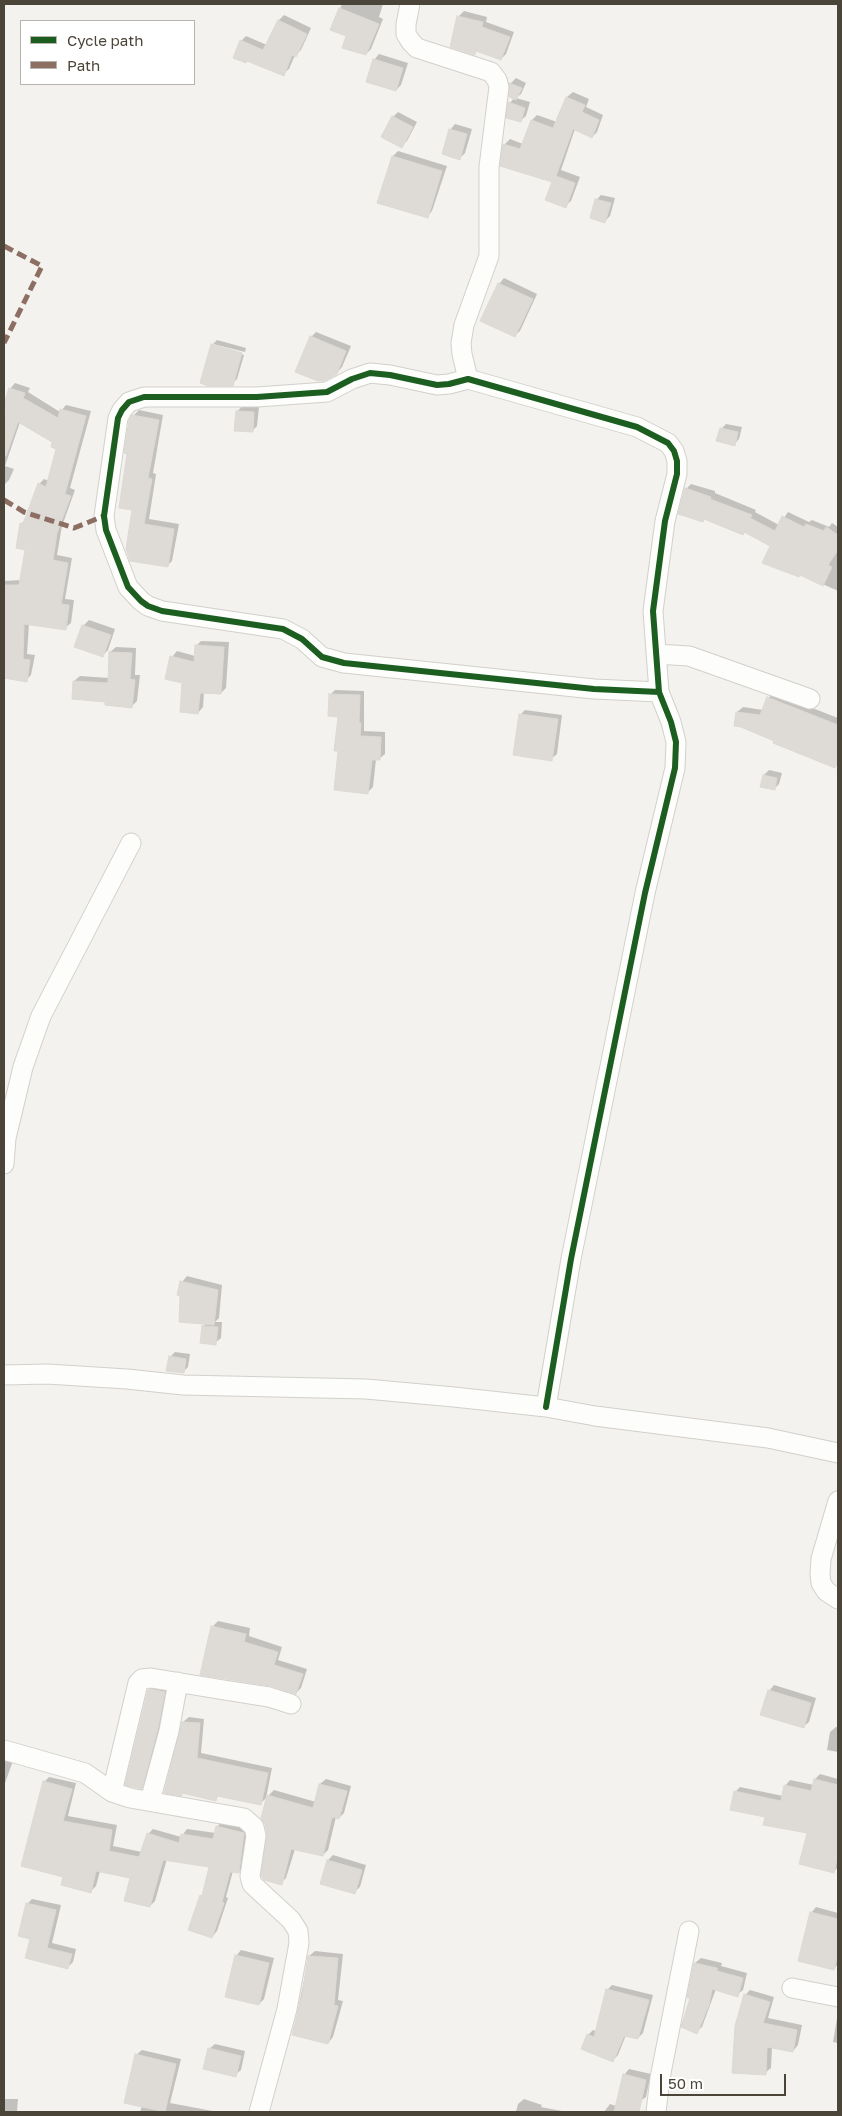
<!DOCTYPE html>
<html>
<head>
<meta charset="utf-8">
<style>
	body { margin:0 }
	#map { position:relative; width:842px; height:2116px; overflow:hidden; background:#f4f2ee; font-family:"Golos Text",sans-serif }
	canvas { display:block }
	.frame { position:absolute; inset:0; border:5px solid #4b4439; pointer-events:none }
	.legend { position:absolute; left:20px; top:20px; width:175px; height:65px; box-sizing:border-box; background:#fff; border:1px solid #b7b4b0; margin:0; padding:6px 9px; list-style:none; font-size:15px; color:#4b4439 }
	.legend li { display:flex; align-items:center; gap:10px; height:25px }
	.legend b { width:25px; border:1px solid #b7b4b0 }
	.scale { position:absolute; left:660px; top:2074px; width:126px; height:22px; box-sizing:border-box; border:2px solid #4b4439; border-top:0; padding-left:6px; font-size:15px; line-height:18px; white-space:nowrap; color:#4b4439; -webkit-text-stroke:4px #fff; paint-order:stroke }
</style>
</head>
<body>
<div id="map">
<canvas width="842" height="2116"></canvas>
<div class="frame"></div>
<ul class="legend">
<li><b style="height:6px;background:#1b5e20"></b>Cycle path</li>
<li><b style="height:6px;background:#8d6e63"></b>Path</li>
</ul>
<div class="scale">50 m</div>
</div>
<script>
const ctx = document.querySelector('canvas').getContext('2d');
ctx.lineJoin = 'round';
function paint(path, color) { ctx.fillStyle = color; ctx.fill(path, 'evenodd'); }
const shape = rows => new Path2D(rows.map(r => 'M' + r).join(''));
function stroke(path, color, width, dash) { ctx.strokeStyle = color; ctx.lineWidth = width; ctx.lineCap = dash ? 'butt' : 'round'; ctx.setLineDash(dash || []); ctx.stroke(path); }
paint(shape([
	[342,4,383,4,379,17,383,19,371,49,366,54,347,36,332,30],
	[464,11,487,17,486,22,514,32,506,54,501,59,477,50,474,53,458,17],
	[284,15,311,28,301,50,295,55,289,69,283,74,241,41,246,36,267,45,279,20],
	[379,54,408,63,401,85,396,90,374,60],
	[516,78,526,83,521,94,516,98,530,102,526,116,520,121,510,103,514,98,510,97,511,83],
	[573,92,589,99,586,107,603,115,597,132,592,137,575,129,561,170,580,177,571,201,565,206,553,182,502,165,505,144,510,139,523,144,532,120,537,115,557,122,567,97],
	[398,112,417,122,407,141,401,146,393,117],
	[455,124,472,129,465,153,460,158,450,130],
	[398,151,447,166,432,211,427,217,393,156],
	[601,195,615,198,610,216,605,221,596,200],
	[504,278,537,294,520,331,514,336,499,284],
	[316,332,351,346,342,367,337,373,311,337],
	[217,340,246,348,245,352,213,344,213,346,244,355,237,379,232,384,212,345],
	[15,383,30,388,28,392,60,412,66,405,91,411,70,488,75,490,62,526,57,555,72,558,65,599,74,600,71,623,65,628,29,624,27,654,35,655,31,675,26,680,4,677,4,581,21,580,26,549,21,524,27,518,39,484,44,479,49,481,58,448,53,442,20,422,5,466,14,469,9,480,4,485,4,430,10,389],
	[242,406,259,407,257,426,252,431,237,412],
	[139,410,163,415,153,473,156,474,149,519,179,524,172,561,167,566,134,509,133,416],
	[726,424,742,427,739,439,734,444,721,429],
	[691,484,715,491,715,493,756,510,755,512,779,525,788,512,809,522,812,520,829,527,832,523,838,527,838,591,800,574,772,545,745,531,743,534,686,489],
	[89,620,115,629,108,650,102,656,76,646,84,625],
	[201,641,229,642,226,688,221,693,204,692,203,707,198,713,172,657,177,651,195,656,196,646],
	[116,647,136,648,135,675,140,675,137,701,131,707,74,681,80,676,109,678,110,652],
	[335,690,364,691,364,731,385,732,385,754,379,759,376,759,373,787,368,792,340,750,340,715,330,695],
	[774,693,838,718,838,763,835,766,737,712,743,707,763,710,768,698],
	[525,710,562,715,557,754,551,759,520,715],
	[769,770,782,773,779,784,774,789,764,775],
	[187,1276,222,1285,219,1318,215,1322,222,1322,221,1338,215,1343,203,1326,207,1323,182,1282],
	[175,1352,190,1354,188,1367,183,1372,170,1357],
	[218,1621,250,1628,249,1636,282,1647,278,1660,307,1669,301,1688,296,1693,213,1626],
	[155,1685,169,1687,163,1722,147,1782,141,1787,149,1690],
	[774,1685,816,1698,809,1722,803,1727,769,1691],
	[189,1717,204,1719,201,1753,272,1768,266,1798,274,1790,316,1802,320,1784,326,1779,351,1786,344,1813,339,1818,336,1817,328,1850,323,1855,295,1849,286,1878,281,1883,268,1837,268,1796,260,1804,219,1795,215,1800,183,1792,181,1794,183,1722],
	[836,1727,838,1727,838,1752,827,1750,830,1732],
	[4,1755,14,1758,4,1786],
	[820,1774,838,1779,838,1867,833,1872,809,1832,766,1816,735,1792,740,1787,783,1796,785,1786,790,1780,814,1785,815,1779],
	[49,1777,76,1783,68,1816,117,1825,113,1846,142,1852,148,1834,153,1829,181,1837,187,1829,216,1833,217,1827,222,1821,248,1827,244,1866,239,1872,233,1871,226,1897,228,1898,217,1931,212,1937,201,1896,204,1893,211,1866,167,1859,155,1901,150,1906,131,1878,100,1871,96,1886,91,1891,65,1876,44,1782],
	[333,1855,366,1865,360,1887,354,1892,321,1883,328,1860],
	[32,1899,61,1905,52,1943,76,1949,73,1962,67,1968,32,1938,27,1904],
	[816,1907,838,1913,838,1964,834,1969,811,1913],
	[241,1950,274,1958,264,1999,259,2004,236,1956],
	[315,1951,343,1954,338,2000,343,2001,333,2037,328,2043,293,2034,309,1956],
	[701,1958,722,1963,721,1966,747,1973,743,1990,737,1995,716,1989,702,2027,696,2032,691,1997,689,1997,695,1963],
	[612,1985,653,1995,643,2033,638,2038,626,2035,618,2055,613,2060,588,2035,593,2030,596,2031,607,1990],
	[750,1990,774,1997,768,2018,802,2025,798,2045,793,2051,772,2047,771,2068,765,2073,745,1995],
	[838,2012,838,2043,833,2042],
	[215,2044,245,2051,241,2070,235,2075,209,2049],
	[142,2050,181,2059,170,2103,218,2112,140,2112,142,2106,136,2055],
	[629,2069,651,2074,646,2097,639,2102,637,2112,604,2112,610,2104,616,2106,624,2075],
	[4,2099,18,2099,17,2112,4,2112],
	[524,2099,542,2105,541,2107,567,2112,516,2112,518,2104]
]), '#0003');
const building = shape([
	[339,8,379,24,366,55,342,48,346,36,330,30,339,8],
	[457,16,483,22,482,27,510,37,501,60,476,51,475,55,450,47,457,16],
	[278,20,307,34,296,57,292,55,284,76,247,61,246,63,233,58,240,40,263,50,278,20],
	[373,59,403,68,396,91,366,82,373,59],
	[509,83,522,88,516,100,509,97,509,83],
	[566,97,585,105,582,112,599,120,592,138,573,129,556,176,575,183,566,208,545,200,552,182,500,166,503,144,520,149,531,120,553,128,566,97],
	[508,102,525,108,521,122,506,118,508,102],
	[392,116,413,127,402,148,381,137,392,116],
	[449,129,467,134,460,160,442,154,449,129],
	[392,156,442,171,428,218,377,203,392,156],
	[595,199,611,203,605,223,590,218,595,199],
	[498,283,533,299,515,337,480,321,498,283],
	[310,336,346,351,337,374,324,381,318,381,295,372,310,336],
	[211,344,242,353,233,386,208,386,200,383,211,344],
	[9,388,25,393,23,398,58,418,60,409,86,416,65,494,71,496,57,533,53,560,68,563,61,604,69,605,66,630,24,624,23,659,30,660,27,682,4,678,4,585,19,585,25,550,16,548,20,523,23,524,38,483,46,487,56,449,51,447,52,442,18,422,6,456,4,455,6,409,4,408,4,404,9,388],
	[236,411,254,412,253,432,234,431,236,411],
	[132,415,159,420,148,478,152,479,144,524,174,529,168,567,130,561,126,549,132,510,119,508,127,454,124,453,129,421,132,415],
	[720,428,738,432,735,446,716,441,720,428],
	[685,488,711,497,710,499,752,515,750,518,775,531,782,516,804,527,806,524,824,531,826,527,838,535,838,550,828,565,832,567,823,586,800,575,799,577,762,563,770,546,744,532,743,535,704,519,703,522,678,514,685,488],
	[82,625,111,635,103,657,74,647,82,625],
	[195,645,224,647,221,694,200,693,198,714,180,712,182,683,165,679,170,656,194,662,195,645],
	[109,652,132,653,130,679,135,680,132,708,105,705,105,702,72,699,73,681,108,683,109,652],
	[329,694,360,695,359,723,361,723,360,736,381,737,380,760,372,760,368,794,334,790,338,751,334,751,338,717,328,716,329,694],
	[767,697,838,725,838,761,835,768,773,743,774,741,741,727,734,726,736,712,760,715,767,697],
	[519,714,558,719,552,761,513,755,519,714],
	[763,775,777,778,775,790,760,787,763,775],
	[180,1281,218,1290,214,1325,179,1322,180,1296,177,1295,180,1281],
	[202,1326,218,1327,216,1345,200,1343,202,1326],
	[169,1356,186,1359,184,1373,166,1371,169,1356],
	[211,1626,246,1634,244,1642,278,1652,274,1665,303,1674,296,1694,271,1686,200,1675,211,1626],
	[151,1689,165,1692,158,1728,142,1789,125,1785,148,1690,151,1689],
	[768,1690,811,1703,804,1728,760,1715,768,1690],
	[182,1722,200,1723,197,1758,268,1773,261,1805,217,1796,216,1801,182,1793,182,1796,164,1793,182,1722],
	[814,1779,838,1785,838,1854,834,1873,799,1864,807,1833,763,1825,765,1817,730,1810,734,1791,781,1801,784,1785,811,1791,814,1779],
	[43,1781,72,1789,63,1821,112,1830,109,1851,139,1857,147,1833,179,1843,181,1834,213,1839,216,1826,244,1833,239,1873,230,1872,222,1902,224,1903,212,1938,188,1930,200,1895,202,1896,209,1867,163,1860,150,1907,124,1901,130,1878,96,1871,91,1893,61,1885,63,1877,21,1866,43,1781],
	[319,1784,347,1791,339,1819,332,1817,323,1856,291,1849,282,1885,264,1880,261,1875,267,1834,265,1824,261,1818,267,1795,313,1808,319,1784],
	[327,1860,362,1870,355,1894,320,1884,327,1860],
	[26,1903,56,1910,47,1948,72,1954,68,1969,25,1958,30,1939,18,1936,26,1903],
	[810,1912,838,1919,838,1954,834,1970,798,1961,810,1912],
	[235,1955,269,1963,259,2005,225,1997,235,1955],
	[308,1956,338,1958,334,2005,338,2006,328,2044,292,2035,302,1996,308,1956],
	[694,1963,717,1968,717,1971,743,1978,738,1997,712,1989,709,2005,697,2034,681,2027,690,1998,687,1998,694,1963],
	[606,1989,649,2000,638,2039,624,2036,613,2062,581,2049,587,2034,594,2037,606,1989],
	[744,1994,770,2002,763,2023,797,2030,793,2052,767,2047,766,2075,732,2073,735,2026,744,1994],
	[208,2048,241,2056,236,2077,203,2069,208,2048],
	[135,2054,176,2064,165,2112,124,2103,135,2054],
	[623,2074,646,2080,639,2112,614,2112,623,2074]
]);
paint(building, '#dedbd6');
stroke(building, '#dcd9d4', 1);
const minor = shape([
	[410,4,406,24,406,34,411,42,417,48,491,72,497,80,499,87,489,167,489,256,464,325,461,343,462,354,468,379],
	[656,654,689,656,810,699],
	[4,1164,6,1138,23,1067,41,1016,131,843],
	[4,1375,47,1374,127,1379,183,1385,366,1389,454,1397,546,1407,595,1416,768,1438,838,1453],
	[546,1407,571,1259,645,893,675,768,676,742,671,722,659,692,653,611,665,521,677,474,677,461,674,451,668,443,637,427,468,379,449,384,437,385,390,375,370,373,352,379,327,392,257,397,144,397,129,402,122,410,118,418,104,516,106,530,128,587,141,601,148,606,162,611,283,629,302,639,322,657,344,663,594,689,659,692],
	[838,1501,821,1559,820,1574,821,1583,826,1591,838,1599],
	[4,1750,85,1773,112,1792,130,1798,244,1818,254,1827,256,1836,250,1876,252,1884,291,1920,298,1931,299,1943,287,2009,259,2112],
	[112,1792,138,1683,142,1679,151,1678,224,1690,269,1697,291,1704],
	[150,1801,169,1731,178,1682],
	[792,1988,838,1997],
	[656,2112,660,2078,689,1931]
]);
stroke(minor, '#d2d0cb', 21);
stroke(minor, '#fdfdfc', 19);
stroke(shape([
	[4,246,42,266,4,343],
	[4,500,24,512,74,528,104,516]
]), '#8d6e63', 5, [10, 5]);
stroke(shape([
	[546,1407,571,1259,645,893,675,768,676,742,671,722,659,692,653,611,665,521,677,474,677,461,674,451,668,443,637,427,468,379,449,384,437,385,390,375,370,373,352,379,327,392,257,397,144,397,129,402,122,410,118,418,104,516,106,530,128,587,141,601,148,606,162,611,283,629,302,639,322,657,344,663,594,689,659,692]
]), '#1b5e20', 6);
</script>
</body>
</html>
